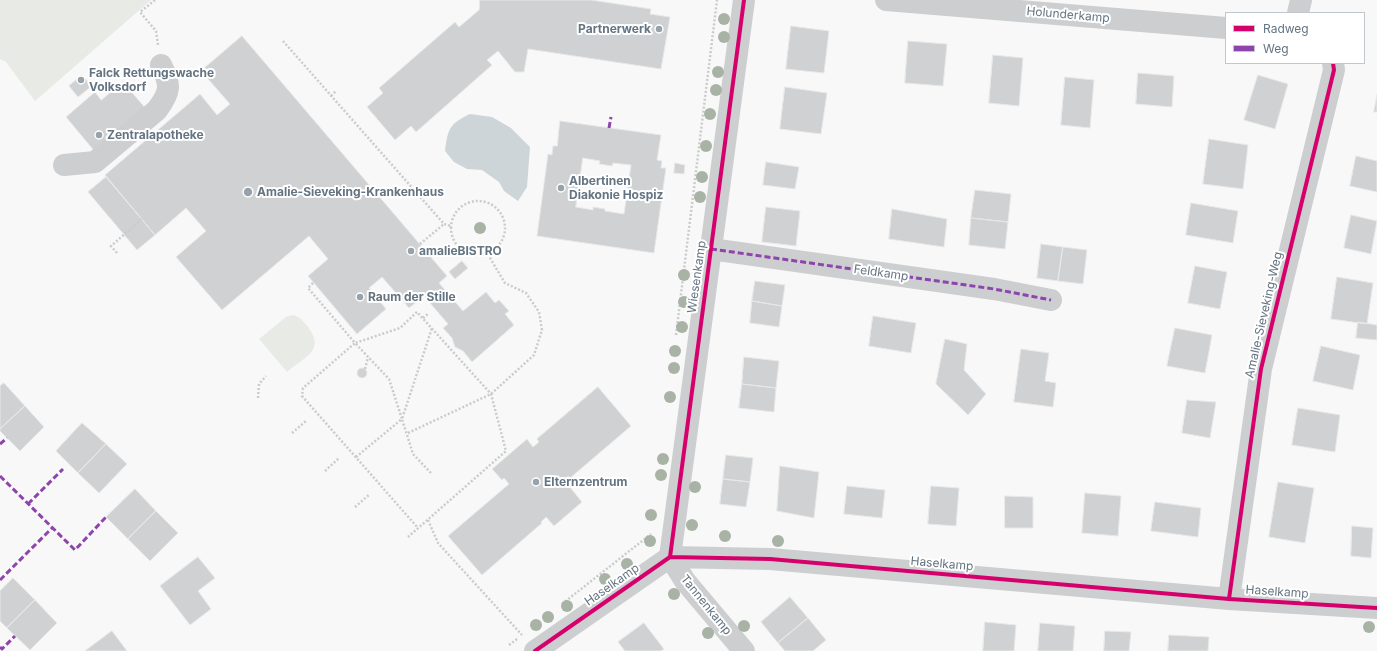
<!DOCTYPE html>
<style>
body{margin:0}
#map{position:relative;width:1377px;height:651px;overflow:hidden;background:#f8f8f8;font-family:Inter,sans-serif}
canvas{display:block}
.legend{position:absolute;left:1225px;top:12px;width:140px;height:52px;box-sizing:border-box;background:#fff;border:1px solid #c1c7cd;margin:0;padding:5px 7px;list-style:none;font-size:12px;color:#647482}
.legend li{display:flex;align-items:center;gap:8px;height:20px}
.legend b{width:20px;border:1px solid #c1c7cd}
</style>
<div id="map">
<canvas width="1377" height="651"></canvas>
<ul class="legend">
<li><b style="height:5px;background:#d6006c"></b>Radweg</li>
<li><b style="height:5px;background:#8e44ad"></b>Weg</li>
</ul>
</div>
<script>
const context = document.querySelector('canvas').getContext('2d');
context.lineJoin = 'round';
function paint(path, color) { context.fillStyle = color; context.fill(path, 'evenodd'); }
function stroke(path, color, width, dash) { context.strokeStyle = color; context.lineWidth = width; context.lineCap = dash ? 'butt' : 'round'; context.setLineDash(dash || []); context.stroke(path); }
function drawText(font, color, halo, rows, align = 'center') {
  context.font = font + ' Inter,sans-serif'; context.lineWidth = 4; context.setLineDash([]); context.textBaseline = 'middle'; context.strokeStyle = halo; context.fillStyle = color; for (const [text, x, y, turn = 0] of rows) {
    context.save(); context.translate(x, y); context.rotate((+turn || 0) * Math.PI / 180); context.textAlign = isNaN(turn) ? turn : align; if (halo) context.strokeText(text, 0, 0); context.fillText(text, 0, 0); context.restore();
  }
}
paint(new Path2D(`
 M0,0H151L35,101L6,62L0,59Z
 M293,315C300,317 303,321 308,327C326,351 304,357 287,372L259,339L286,317Z`), '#e7eae5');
paint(new Path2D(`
 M470,114L492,117L511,128L530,147L527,187L518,201L504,191L499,182L482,170L467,169L454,162L445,151C448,129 449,124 470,114Z`), '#cdd5d8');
const building = new Path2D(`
 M480,0H591L651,9L650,14L670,17L661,69L528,49L524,72H515L498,51L487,60L492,65L416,132L411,126L395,140L367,107L383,93L379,88L455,22L459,27L479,10Z
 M791,26L829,31L824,73L786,69Z
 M242,36L447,276L439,283L463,311L486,292L495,303L499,300L509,311L505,314L514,325L472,362L463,351L455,347L452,338L443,328L448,324L424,296L409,308L382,277L369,288L386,309L357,334L308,276L328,259L309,236L222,310L176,257L206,231L186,208L155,235L105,175L200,94L217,115L230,104L201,71Z
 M908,41L947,44L943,86L905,83Z
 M993,55L1023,58L1019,106L989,103Z
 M1138,73L1174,76L1172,107L1136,104Z
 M82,75L92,86L78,97L69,86Z
 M1258,75L1288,84L1275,129L1244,120Z
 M1065,77L1094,80L1090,128L1061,125Z
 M123,82L147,110L96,153L66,117L95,92L101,100Z
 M785,87L827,93L821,134L780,129Z
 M1377,95V112H1374Z
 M560,121L661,135L657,160L662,161L661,168H666L654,253L537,236L548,154L552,155L553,146H557ZM583,158L600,161L599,164L612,166L613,163L631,165L624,214L605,211V209L593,207V210L576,207Z
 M1209,139L1248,145L1243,189L1203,184Z
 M1356,156L1377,161V192L1350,186Z
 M766,162L799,167L795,189L763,185Z
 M675,163L685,165L684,174L674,173Z
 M106,177L155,235L137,250L88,192Z
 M975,190L1011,194L1008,222L971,218Z
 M1191,203L1238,211L1233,243L1186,235Z
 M766,207L800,211L796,246L762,242Z
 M892,209L947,219L944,247L889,239Z
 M1351,215L1377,221L1371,254L1344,248Z
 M971,218L1008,222L1005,249L969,245Z
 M1041,244L1063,247L1058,281L1037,278Z
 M1063,247L1087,250L1083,284L1058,281Z
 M462,261L468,268L455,279L449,272Z
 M1195,266L1227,272L1220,309L1188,303Z
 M1337,277L1373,283L1367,324L1331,319Z
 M755,281L785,285L782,306L752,301Z
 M752,301L782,306L779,327L750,323Z
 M873,316L916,323L911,353L869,346Z
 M1358,322L1377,325V340L1356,338Z
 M1175,328L1212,335L1205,373L1167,366Z
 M945,339L967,344L964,370L986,394L968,415L936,384Z
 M1321,346L1360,355L1353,390L1313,381Z
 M1021,349L1049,353L1045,381L1056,383L1053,407L1014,402Z
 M744,357L779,361L776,388L742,384Z
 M357 373a5 5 0 1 1 10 0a5 5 0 1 1-10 0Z
 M4,383L25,406L0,429V386Z
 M742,384L776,388L774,412L739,408Z
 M598,387L631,426L570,478L568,476L564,480L582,502L554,526L546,517L541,522L542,523L482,575L448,536L509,484L504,478L502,480L492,469L527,439L533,447L539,442L537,439Z
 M1187,400L1216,402L1210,438L1182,433Z
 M25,406L44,427L20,451L0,431V429Z
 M1298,408L1340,415L1335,452L1292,445Z
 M82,423L106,444L78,473L56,451Z
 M106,444L127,464L99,493L78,473Z
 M726,455L753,458L750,482L723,479Z
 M780,466L819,472L814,518L777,511Z
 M723,479L750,482L746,507L720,504Z
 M1278,482L1314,488L1305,543L1269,537Z
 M847,486L885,490L882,518L844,514Z
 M931,486L959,488L956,526L928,524Z
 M135,489L156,511L128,539L106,517Z
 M1085,493L1121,496L1118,536L1082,533Z
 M1005,496L1033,497V528H1005Z
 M1155,502L1201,508L1198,537L1151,531Z
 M156,511L178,533L150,561L128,539Z
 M1352,526L1373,528L1371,558L1351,556Z
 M198,557L215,578L198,591L211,609L190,625L160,586Z
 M13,578L35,600L7,628L0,621V591Z
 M790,597L808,618L778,643L761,622Z
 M35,600L57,623L30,650L7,628Z
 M808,618L826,640L813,651H785L778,643Z
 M985,622L1016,625L1014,651H983Z
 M644,623L664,649L661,651H625L618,642Z
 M1040,623L1075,626L1073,651H1038Z
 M112,631L127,651H85Z
 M1105,631L1131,632L1129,651H1104Z
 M1169,635L1209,637L1208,651H1168Z`);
paint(building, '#cfd1d2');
stroke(building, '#e8e8e8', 1);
stroke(new Path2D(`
 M155,0L140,12L156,31L158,45
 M283,41L444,224L451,226
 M331,96L336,91
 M451 228a27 27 0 1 1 54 0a27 27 0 1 1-54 0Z
 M420,244L444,224
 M117,253L111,246L142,219
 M313,283L308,288L355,343L303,388L302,396L418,528
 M423,318L429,313
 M676,335L717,0
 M365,369L368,357
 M258,398L259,384L266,376
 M292,433L306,421
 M408,433L491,394L534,355L542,330L539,312L526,293L505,283L487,253
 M356,457L402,419L389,379L355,343L400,328L417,312L491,394L506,451L408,537
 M325,471L339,458
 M431,473L413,454L402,419L432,328
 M355,507L370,494
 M428,520L438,543L522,635
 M562,604L651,534
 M509,645L517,639`), '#cacbcc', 2.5, [2, 2]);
stroke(new Path2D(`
 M886,0L1226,28
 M1298,13L1301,0
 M64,165L95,162L157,110C171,91 171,85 161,65
 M711,249L994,289L1051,300
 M670,557L744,0
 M670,557L685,581L744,651
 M1229,599L1261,369L1334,70L1333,63
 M535,651L670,557L770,559L1229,599L1377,608`), '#cdcecf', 22);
stroke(new Path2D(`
 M609,128L611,117
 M711,249L994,289L1051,300
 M0,444L7,438
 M0,476L75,550L106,517
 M28,504L63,469
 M0,580L52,528
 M0,647L2,649L15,636`), '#8e44ad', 3, [6, 3]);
stroke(new Path2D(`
 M670,557L744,0
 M1229,599L1261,369L1334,70L1333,63
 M535,651L670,557L770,559L1229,599L1377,608`), '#d6006c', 4);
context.fillStyle = '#a8b3a6';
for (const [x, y] of [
 [724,19],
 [724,37],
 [718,72],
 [716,90],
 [710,114],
 [706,146],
 [702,177],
 [700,197],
 [480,228],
 [684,275],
 [684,302],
 [682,327],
 [675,351],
 [674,368],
 [670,397],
 [663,459],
 [661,475],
 [695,487],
 [651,515],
 [692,525],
 [725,536],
 [650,541],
 [778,541],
 [627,564],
 [605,579],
 [674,594],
 [567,606],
 [548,617],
 [536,625],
 [744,626],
 [1369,627],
 [708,633]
]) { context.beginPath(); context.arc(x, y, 6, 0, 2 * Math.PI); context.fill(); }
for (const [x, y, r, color] of [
 [659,29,4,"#98a2ab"],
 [81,80,4,"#98a2ab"],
 [99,135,4,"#98a2ab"],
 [561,188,4,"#98a2ab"],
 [248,192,5,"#98a2ab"],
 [411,251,4,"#98a2ab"],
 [360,297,4,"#98a2ab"],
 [536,482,4,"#98a2ab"]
]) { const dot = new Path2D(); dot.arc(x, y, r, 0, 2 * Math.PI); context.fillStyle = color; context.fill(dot); stroke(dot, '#fff', 1.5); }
drawText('12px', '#647482', '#fff', [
 ["Holunderkamp",1068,15,5],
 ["Feldkamp",881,273,8],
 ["Wiesenkamp",697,277,-82],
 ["Amalie-Sieveking-Weg",1264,315,-77],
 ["Haselkamp",942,564,5],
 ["Haselkamp",612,585,-35],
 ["Haselkamp",1277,592,4],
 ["Tannenkamp",706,605,51]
]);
drawText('bold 12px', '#647482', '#fff', [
 ["Partnerwerk",651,29,"right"],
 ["Falck Rettungswache",89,73],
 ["Volksdorf",89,87],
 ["Zentralapotheke",107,135],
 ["Albertinen",569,181],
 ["Diakonie Hospiz",569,195],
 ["Amalie-Sieveking-Krankenhaus",257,192],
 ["amalieBISTRO",419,251],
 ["Raum der Stille",368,297],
 ["Elternzentrum",544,482]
], 'left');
</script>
